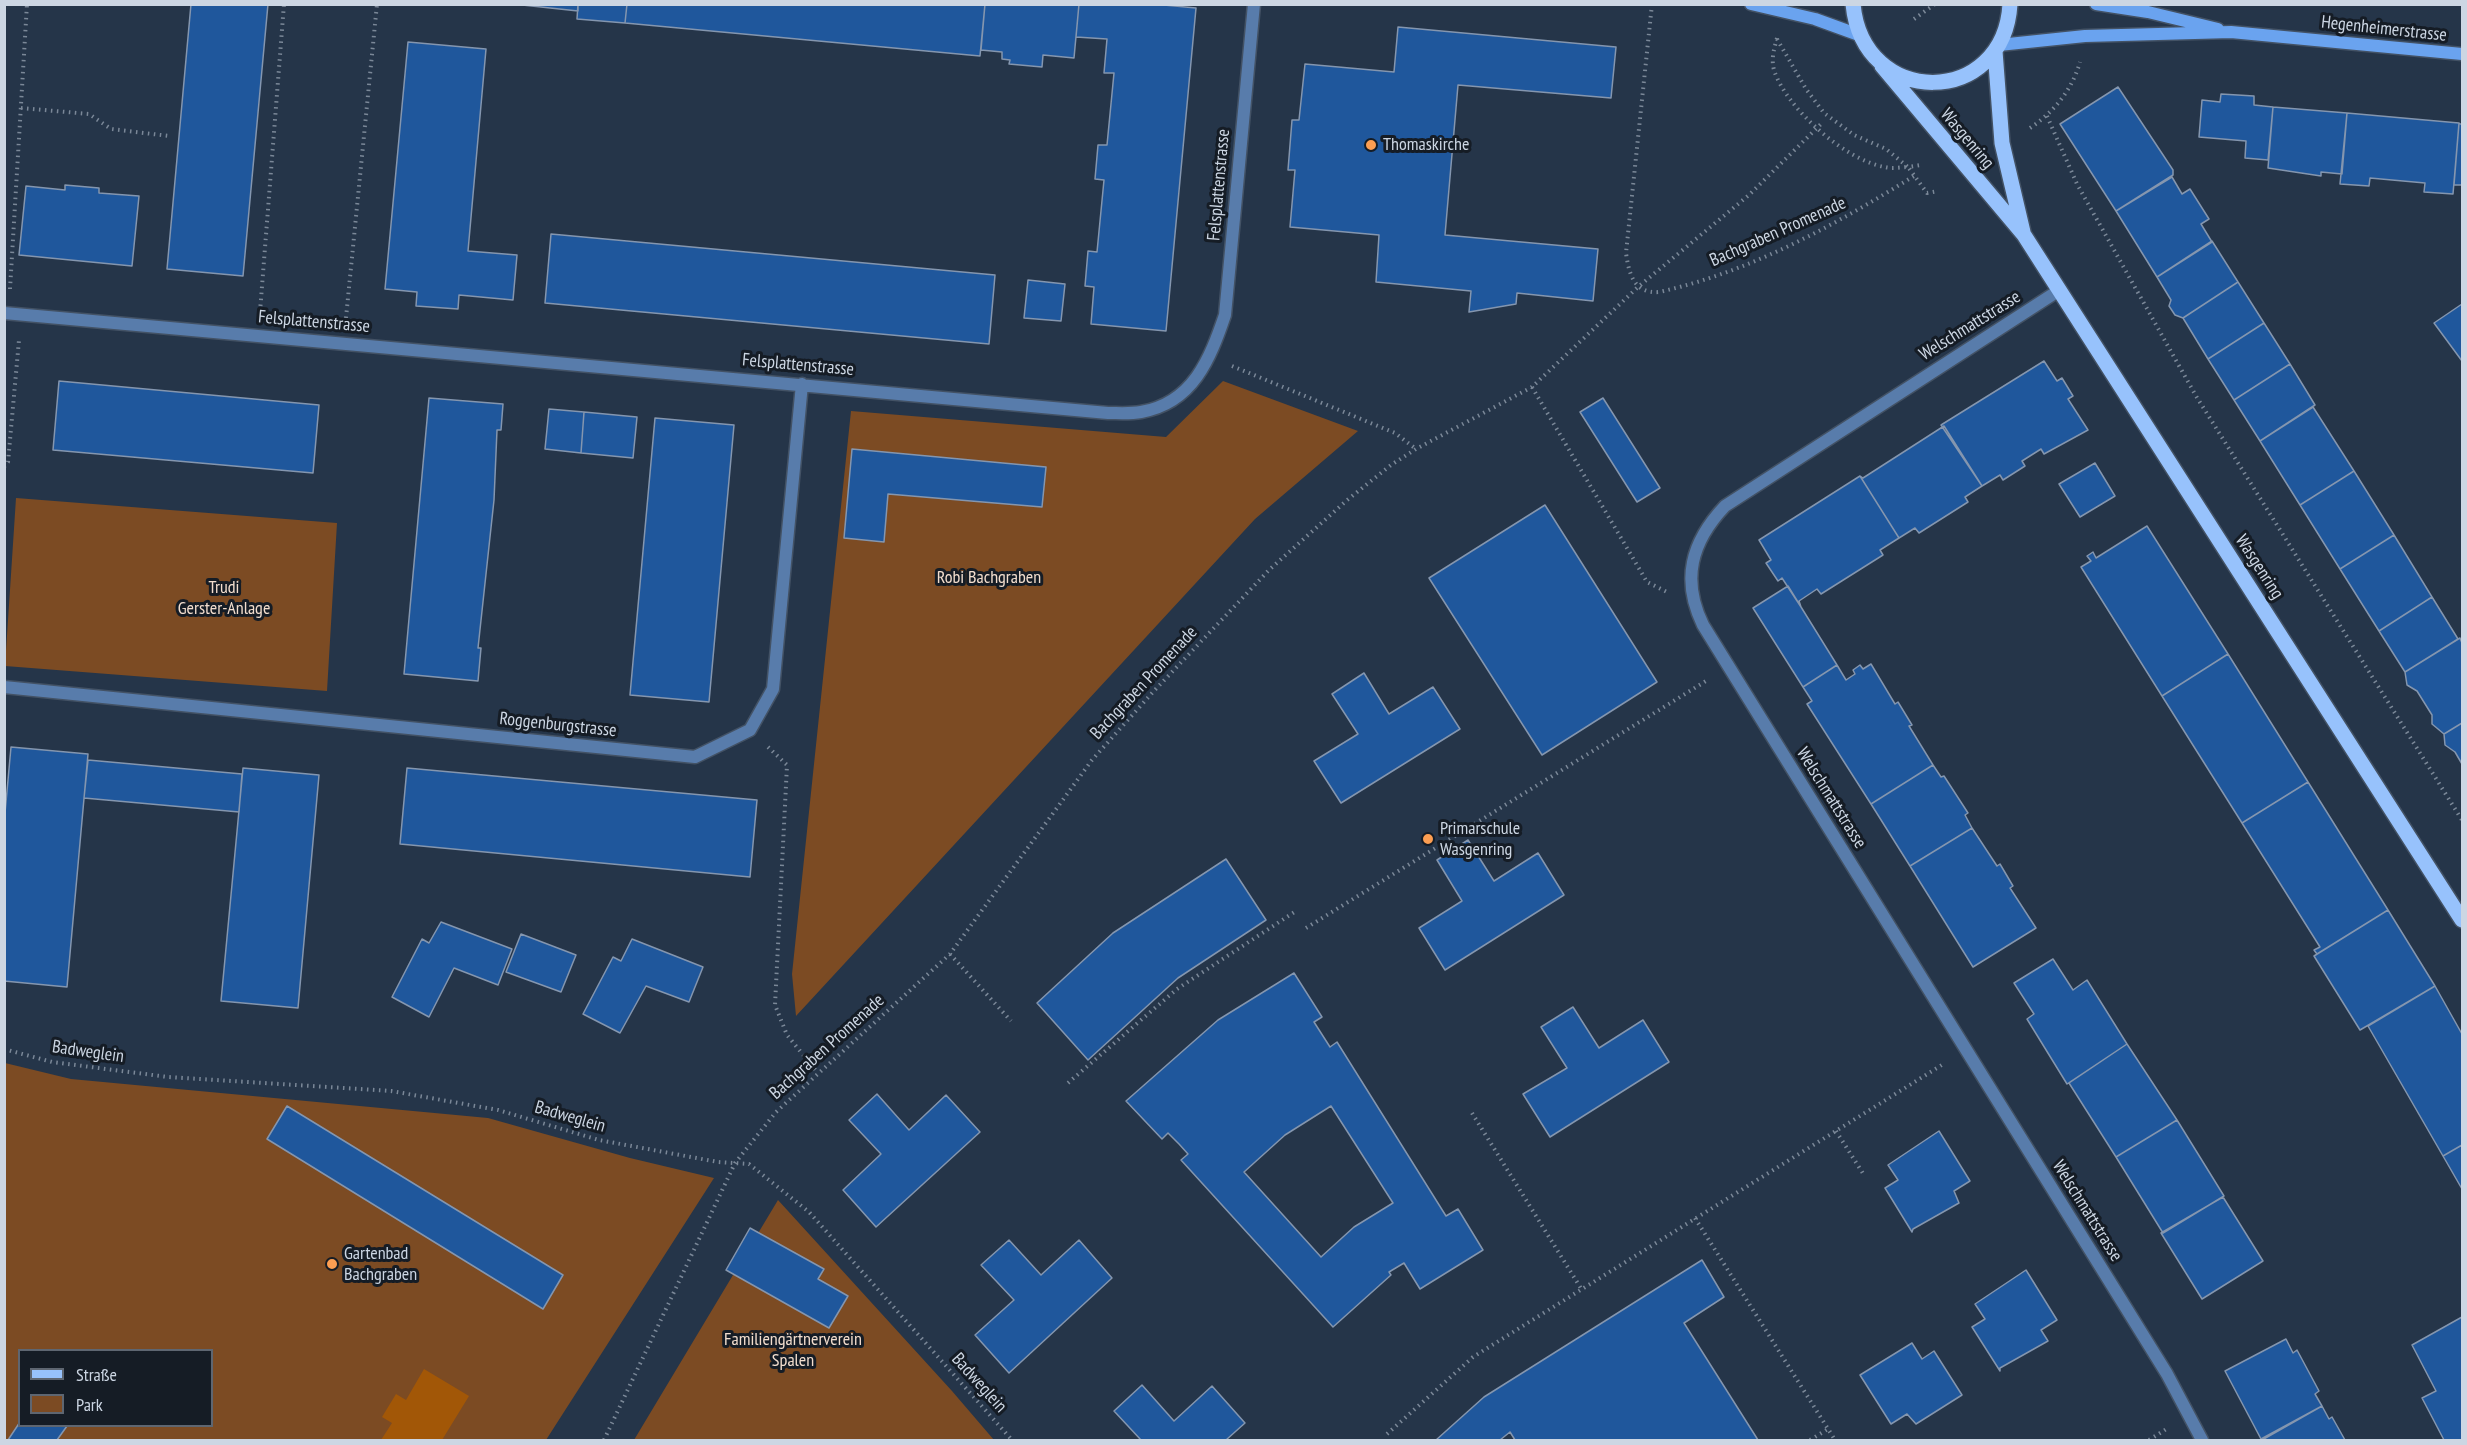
<!DOCTYPE html>
<meta charset="utf-8">
<style>
body{margin:0}
#map{position:relative;width:2467px;height:1445px;overflow:hidden;background:#253549;font-family:"PT Sans Narrow",sans-serif}
canvas{display:block}
.frame{position:absolute;inset:0;border:6px solid #ccd6e3;pointer-events:none}
.legend{position:absolute;left:18px;top:1349px;width:195px;height:78px;box-sizing:border-box;background:#151c25;border:2px solid #5e6671;margin:0;padding:8px 10px;list-style:none;font-size:18px;color:#ccd6e3}
.legend li{display:flex;align-items:center;gap:12px;height:30px}
.legend b{width:30px;border:2px solid #5e6671}
</style>
<div id="map">
<canvas width="2467" height="1445"></canvas>
<div class="frame"></div>
<ul class="legend">
<li><b style="height:8px;background:#97c2fc"></b>Straße</li>
<li><b style="height:16px;background:#7c4b23"></b>Park</li>
</ul>
</div>
<script>
const context = document.querySelector('canvas').getContext('2d');
context.lineJoin = 'round';
function paint(path, color) { context.fillStyle = color; context.fill(path, 'evenodd'); }
function stroke(path, color, width, dash) { context.strokeStyle = color; context.lineWidth = width; context.lineCap = dash ? 'butt' : 'round'; context.setLineDash(dash || []); context.stroke(path); }
function drawText(font, color, halo, rows, align = 'center') {
  context.font = font + ' "PT Sans Narrow",sans-serif'; context.lineWidth = 6; context.setLineDash([]); context.textBaseline = 'middle'; context.strokeStyle = halo; context.fillStyle = color; for (const [text, x, y, turn = 0] of rows) {
    context.save(); context.translate(x, y); context.rotate((+turn || 0) * Math.PI / 180); context.textAlign = isNaN(turn) ? turn : align; if (halo) context.strokeText(text, 0, 0); context.fillText(text, 0, 0); context.restore();
  }
}
paint(new Path2D(`
 M1223,381L1358,431L1255,519L796,1016L792,974L851,411L1166,437Z
 M16,498L337,523L327,691L5,666Z
 M5,1063L71,1079L488,1118L630,1158L714,1178L546,1440H5ZM20,1350H212V1426H20Z
 M778,1200L952,1391L994,1440H634Z`), '#7c4b23');
paint(new Path2D(`
 M424,1369L469,1396L442,1440H381L392,1423L382,1417L396,1394L406,1400Z`), '#a25707');
const building = new Path2D(`
 M191,4H268L243,276L167,269Z
 M513,4H578V11Z
 M578,4H627L625,23L577,19Z
 M627,4H985L980,56L625,23Z
 M985,4H1079L1074,58L1043,55L1042,67L1009,64L1010,60L1002,59V52L981,50Z
 M1079,4H1153L1196,8L1166,331L1091,324L1094,287L1085,286L1088,251L1097,252L1104,180L1095,179L1098,145H1107L1114,73H1104L1107,39L1076,37Z
 M1398,27L1616,47L1611,98L1458,85L1445,235L1598,249L1593,301L1517,293L1516,304L1469,312L1471,291L1376,282L1379,235L1290,227L1295,170H1288L1292,120H1299L1305,64L1394,72Z
 M408,42L486,49L468,251L517,255L513,300L459,295L458,309L416,306L417,292L385,289Z
 M2118,87L2173,170V175L2116,211L2060,124Z
 M2221,94L2254,96V105L2273,107L2268,160L2245,158L2246,141L2199,137L2202,100L2220,102Z
 M2273,107L2347,113L2342,174L2321,172V176L2268,168Z
 M2347,113L2459,123L2453,194L2424,192L2425,183L2370,178L2369,186L2340,184Z
 M2459,123L2462,125V185H2454Z
 M2172,177L2182,194L2190,189L2209,219L2201,224L2212,242L2157,277L2116,211Z
 M65,185L99,188V193L139,196L132,266L19,255L26,186L65,190Z
 M551,234L995,275L989,344L545,303Z
 M2212,241L2238,282L2183,318L2175,315L2169,306L2171,300L2157,277Z
 M1028,280L1065,284L1061,321L1024,318Z
 M2238,282L2264,323L2208,359L2183,318Z
 M2462,304V361L2434,323Z
 M2264,323L2290,364L2234,400L2208,359Z
 M2044,361L2057,381L2062,378L2073,396L2068,399L2088,430L2044,454L2041,449L2022,461L2025,466L2003,480L2000,475L1982,486L1941,425Z
 M2290,364L2315,405L2260,441L2234,400Z
 M59,381L319,405L313,473L53,450Z
 M429,398L503,404L501,430H497L494,500L478,648H481L478,681L404,674Z
 M1603,398L1660,488L1637,502L1580,412Z
 M2313,407L2354,471L2300,505L2260,441Z
 M549,409L584,412L581,453L545,449Z
 M584,412L637,417L633,458L581,453Z
 M655,418L734,425L709,702L630,695Z
 M1944,426L1982,486L1965,497L1968,502L1919,533L1915,528L1899,538L1860,476L1863,478Z
 M852,449L1046,467L1042,507L888,494L884,542L844,538Z
 M2095,463L2115,496L2080,517L2059,484Z
 M2354,471L2394,535L2340,569L2300,505Z
 M1860,476L1899,538L1880,550L1883,555L1821,594L1817,589L1799,601L1801,607L1782,578L1778,581L1766,563L1771,560L1759,540Z
 M1545,505L1657,682L1542,755L1429,578Z
 M2147,526L2228,654L2162,696L2081,567L2091,561L2087,556L2093,552L2096,558Z
 M2394,535L2432,597L2379,631L2340,569Z
 M1788,586L1837,665L1803,687L1753,608Z
 M2432,597L2458,639L2405,672L2379,631Z
 M2460,638L2462,643V723L2444,734L2432,724V715L2417,691L2407,685L2405,672Z
 M2228,654L2308,782L2242,823L2162,696Z
 M1871,664L1895,704L1898,702L1912,725L1909,726L1933,765L1871,804L1807,704L1812,701L1803,687L1837,665L1846,680L1855,674L1853,670L1860,665L1863,669Z
 M1364,673L1389,714L1433,687L1460,729L1341,803L1314,761L1358,734L1332,694Z
 M2462,723V764L2455,752L2445,745L2444,734Z
 M11,747L88,754L67,987L4,981V824Z
 M88,760L242,774L239,812L84,798Z
 M1933,765L1941,777L1944,776L1968,813L1965,815L1972,828L1910,866L1871,804Z
 M243,768L319,775L298,1008L221,1001Z
 M407,768L757,800L750,877L400,844Z
 M2308,782L2388,910L2317,954L2314,950L2320,947L2242,823Z
 M1972,828L1997,866L2000,864L2013,886L2010,888L2036,928L1973,967L1910,866Z
 M1468,840L1494,881L1538,853L1564,895L1445,970L1419,928L1462,901L1437,860Z
 M1226,859L1266,920L1178,978L1088,1060L1037,1003L1113,933Z
 M2388,910L2435,986L2360,1030L2314,956Z
 M441,922L512,949L498,985L454,968L429,1017L392,997L422,939L429,943Z
 M521,934L576,955L561,992L506,972Z
 M632,939L703,967L689,1002L646,986L620,1033L583,1014L613,957L621,961Z
 M2053,959L2073,990L2087,980L2127,1044L2067,1084L2027,1019L2034,1014L2014,983Z
 M1294,973L1322,1017L1314,1022L1330,1047L1337,1042L1446,1216L1458,1209L1483,1250L1420,1289L1404,1263L1389,1272L1391,1275L1333,1327L1181,1160L1188,1154L1179,1144L1168,1133L1162,1139L1126,1101L1218,1020ZM1331,1106L1393,1203L1354,1227L1321,1257L1244,1172L1285,1135Z
 M2435,986L2462,1034V1145L2443,1156L2368,1026Z
 M1573,1007L1599,1048L1643,1020L1669,1062L1550,1137L1523,1094L1567,1068L1541,1027Z
 M2127,1044L2177,1120L2116,1157L2069,1083Z
 M877,1094L909,1130L946,1095L980,1132L876,1227L843,1190L881,1154L849,1120Z
 M287,1106L563,1275L543,1309L267,1139Z
 M2177,1120L2224,1196L2163,1233L2116,1157Z
 M1939,1131L1970,1181L1954,1191L1959,1203L1913,1229L1912,1232L1885,1188L1898,1180L1888,1165Z
 M2462,1145V1189L2443,1156Z
 M2223,1197L2263,1261L2202,1299L2161,1233Z
 M750,1228L824,1269L818,1279L848,1296L829,1328L726,1270Z
 M1009,1240L1041,1275L1079,1240L1112,1278L1009,1373L975,1335L1014,1300L981,1265Z
 M1702,1260L1724,1297L1684,1323L1758,1440H1515L1510,1432L1500,1440H1436L1484,1397Z
 M2026,1270L2057,1320L2041,1330L2048,1341L2000,1368V1371L1972,1327L1985,1319L1975,1304Z
 M2462,1317V1440H2444L2422,1398L2436,1391L2412,1345Z
 M2286,1339L2293,1353L2297,1350L2319,1391L2315,1394L2322,1406L2261,1439L2225,1371Z
 M1912,1343L1922,1359L1934,1351L1962,1395L1916,1424L1907,1414L1891,1424L1860,1375Z
 M1142,1385L1174,1421L1212,1386L1245,1423L1226,1440H1141L1114,1411Z
 M2322,1406L2329,1419L2332,1417L2345,1440H2262Z
 M20,1422V1426H67L57,1440H8Z`);
paint(building, '#1f579c');
stroke(building, '#8496af', 1.5);
const street = new Path2D(`
 M2058,291L1725,506C1691,542 1681,580 1703,625L2167,1374L2202,1440
 M4,313L1108,413C1118,413 1130,414 1141,412C1193,403 1210,359 1225,315L1254,4
 M4,687L695,757L750,730L773,689L802,384`);
const secondary = new Path2D(`
 M1751,4L1815,19L1859,35
 M2096,4L2148,12L2218,29
 M1999,45L2085,36L2231,32L2462,54`);
const primary = new Path2D(`
 M1853,4C1863,109 2004,108 2010,4
 M1995,51L2002,143L2023,232
 M1882,66L2024,235L2462,920`);
stroke(street, '#435265', 15);
stroke(secondary, '#435265', 15);
stroke(primary, '#435265', 18);
stroke(new Path2D(`
 M1652,4L1626,253C1629,274 1634,294 1659,292C1750,272 1835,225 1914,176
 M1914,19L1935,4
 M1777,38C1774,49 1771,59 1774,70C1786,108 1846,161 1885,167C1892,169 1901,167 1908,167L1927,193L1938,191
 M1777,39L1806,89L1824,113L1854,135L1886,149L1908,167L1921,165
 M21,108L89,114L111,129L169,136
 M2047,116L2077,184L2196,396L2462,820
 M2030,128C2054,112 2072,90 2080,62
 M10,289L27,4
 M260,312L284,4
 M346,318L377,4
 M1232,366L1395,433L1416,449
 M1532,387L1647,582L1667,592
 M4,467L8,462L19,340
 M768,747L787,765L775,1005L787,1035L818,1073
 M1306,928L1706,681
 M950,954L1011,1021
 M4,1049L52,1062L168,1077L391,1091L498,1110L599,1140L718,1162L749,1164L809,1212L1012,1440
 M1068,1083L1177,989L1296,911
 M1472,1113L1582,1290
 M1836,1131L1864,1175
 M1695,1218L1835,1440
 M1387,1434L1473,1357L1945,1063
 M604,1440L735,1163L776,1112L950,954L1092,760L1153,692L1269,570L1346,501L1391,465L1416,449L1532,387L1638,287L1749,195L1823,122
 M1810,1440L1828,1429
 M2149,1440L2168,1428`), '#7b8898', 4, [1.5, 4.5]);
stroke(street, '#587cab', 12);
stroke(secondary, '#6aa3ef', 12);
stroke(primary, '#97c2fc', 15);
for (const [x, y, r, color] of [
 [1371,145,6,"#fc9e52"],
 [1428,839,6,"#fc9e52"],
 [332,1264,6,"#fc9e52"]
]) { const dot = new Path2D(); dot.arc(x, y, r, 0, 2 * Math.PI); context.fillStyle = color; context.fill(dot); stroke(dot, '#151c25', 2); }
drawText('18px', '#ccd6e3', '#151c25', [
 ["Hegenheimerstrasse",2384,29,6],
 ["Wasgenring",1967,139,50],
 ["Felsplattenstrasse",1219,185,-85],
 ["Bachgraben Promenade",1778,232,-24],
 ["Felsplattenstrasse",314,322,5],
 ["Welschmattstrasse",1970,326,-32],
 ["Felsplattenstrasse",798,365,5],
 ["Wasgenring",2259,567,57],
 ["Bachgraben Promenade",1144,683,-47],
 ["Roggenburgstrasse",558,725,6],
 ["Welschmattstrasse",1831,798,58],
 ["Bachgraben Promenade",827,1047,-42],
 ["Badweglein",88,1052,8],
 ["Badweglein",570,1117,16],
 ["Welschmattstrasse",2087,1211,58],
 ["Badweglein",979,1383,48]
]);
drawText('18px', '#ccd6e3', '#151c25', [
 ["Thomaskirche",1383,145],
 ["Primarschule",1440,829],
 ["Wasgenring",1440,850],
 ["Gartenbad",344,1254],
 ["Bachgraben",344,1275]
], 'left');
drawText('18px', '#f3dece', '#151c25', [
 ["Robi Bachgraben",989,578],
 ["Trudi",224,588],
 ["Gerster-Anlage",224,609],
 ["Familiengärtnerverein",793,1340],
 ["Spalen",793,1361]
]);
</script>
